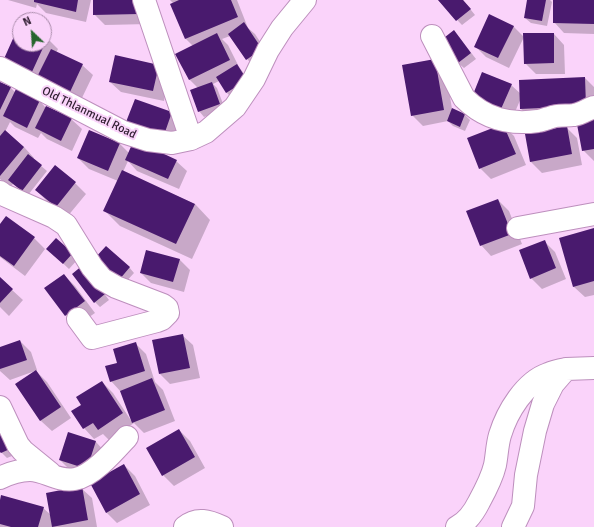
<!DOCTYPE html>
<style>
body{margin:0}
#map{position:relative;width:594px;height:527px;overflow:hidden;background:#fad3fa;font-family:Signika,sans-serif}
canvas{display:block}
.north{position:absolute;left:12px;top:12px;width:40px;height:40px;box-sizing:border-box;background:#fad3fa;border:1px solid #a98baa;border-radius:50%;rotate:335deg;font-size:11px;font-weight:700;line-height:16px;text-align:center;color:#301e31}
.north::after{content:'';display:block;margin:auto;width:14px;height:18px;background:#26652e;clip-path:polygon(50% 0,100% 100%,50% 72%,0 100%)}
</style>
<div id="map">
<canvas width="594" height="527"></canvas>
<div class="north">N</div>
</div>
<script>
const context = document.querySelector('canvas').getContext('2d');
context.lineJoin = 'round';
function paint(path, color) { context.fillStyle = color; context.fill(path, 'evenodd'); }
function stroke(path, color, width, dash) { context.strokeStyle = color; context.lineWidth = width; context.lineCap = dash ? 'butt' : 'round'; context.setLineDash(dash || []); context.stroke(path); }
function drawText(font, color, halo, rows, align = 'center') {
  context.font = font + ' Signika,sans-serif'; context.lineWidth = 4; context.setLineDash([]); context.textBaseline = 'middle'; context.strokeStyle = halo; context.fillStyle = color; for (const [text, x, y, turn = 0] of rows) {
    context.save(); context.translate(x, y); context.rotate((+turn || 0) * Math.PI / 180); context.textAlign = isNaN(turn) ? turn : align; if (halo) context.strokeText(text, 0, 0); context.fillText(text, 0, 0); context.restore();
  }
}
paint(new Path2D(`
 M8,0H91L86,22L46,13L37,4L36,8Z
 M94,0L149,3V24L105,25L94,14Z
 M170,0H237L248,28L255,34L272,60L258,70L247,59L230,36L222,39L228,45L239,67L242,71L252,86L232,98L227,93L219,81L213,84L217,88L225,109L204,117L199,111L198,88L189,79L193,46L186,39L173,3Z
 M438,0H463L475,15L462,25Z
 M528,0H550L552,2L547,26L531,23L525,18Z
 M554,0H594V34L564,33L554,22Z
 M20,26V44H44V36L47,38L58,49L56,53L82,65L93,75L80,102L15,71Z
 M513,26L524,37L509,68L486,57L475,46Z
 M554,34L564,45L565,74H536L525,63Z
 M459,37L476,59L464,68L458,63L442,41Z
 M116,56L169,76L164,101L121,92L110,82Z
 M435,60L446,71L452,109L465,115L470,120L465,131L453,126L448,121L423,126L412,115Z
 M585,78L594,87V161L583,150L578,120H532L521,109V98L512,119L484,107L511,85L521,94Z
 M0,83L11,88L16,93L40,101L45,107L71,119L82,129L72,151L47,139L41,133L38,138L15,127L10,122L5,132L24,147L34,158L33,159L47,171L28,195L13,184L10,187L0,179Z
 M171,112L182,123L174,145L138,133Z
 M503,125L514,136L526,165L491,179L480,168Z
 M566,127L577,138L582,165L542,173L531,162L526,135Z
 M90,131L120,144L129,153L176,161L187,171L179,189L137,171L128,161L123,172L195,204L210,220L192,259L120,226L105,211L118,181L89,169L78,158Z
 M55,167L75,183L86,194L67,217L47,201L36,190Z
 M498,200L509,211L522,244L491,256L481,245Z
 M6,217L34,238L45,249L25,276L0,257V225Z
 M594,229V295L585,297L574,287L561,238Z
 M56,239L78,259L69,269L53,254Z
 M544,241L555,252L566,279L542,289L531,278Z
 M179,259L190,270L184,292L151,283L141,273Z
 M101,264L129,267L134,273L124,284Z
 M88,272L109,300L100,307L95,302Z
 M64,275L75,286L95,313L76,326L66,315Z
 M0,279L23,300L9,316L0,307Z
 M182,335L193,345L200,378L170,384L160,374Z
 M20,341L31,352L37,370L36,371L47,382L71,418L52,431L41,421L17,385L35,371L10,380L0,371V348Z
 M135,343L146,354L155,382L163,390L175,421L144,433L134,423L109,440L103,434L94,439L84,428L83,405L102,382L113,393L132,422L121,392L111,381L118,364Z
 M0,425L17,454L7,458L2,453L0,449Z
 M179,430L190,441L205,468L174,486L163,475Z
 M69,433L96,442L106,453L70,470L60,460Z
 M124,465L135,476L150,505L117,523L106,512Z
 M81,488L92,498L97,527H53L52,526V527H0V504L43,508L51,515Z`), '#0003');
paint(new Path2D(`
 M34,0H78L76,12L34,2Z
 M93,0H138L139,14L93,15Z
 M179,0H231L238,17L185,39L170,4Z
 M438,0H463L471,9L456,21Z
 M527,0H546L542,21L524,18Z
 M553,0H594V24L553,23Z
 M489,14L514,26L498,58L474,47Z
 M244,22L262,49L246,60L228,34Z
 M20,23V44H44V35L48,37L31,74L3,61Z
 M454,30L471,53L458,63L440,41Z
 M217,33L230,60L189,80L175,54Z
 M523,33H554V63L524,64Z
 M51,49L83,64L70,92L37,77Z
 M115,55L159,65L153,91L109,82Z
 M435,59L444,110L411,116L402,65Z
 M237,64L247,80L226,93L216,77Z
 M482,72L512,84L501,109L472,97Z
 M585,77L586,106L520,109L519,80Z
 M0,82L11,87L0,110Z
 M212,82L220,104L198,112L190,90Z
 M16,89L40,100L27,128L3,116Z
 M135,99L172,112L164,135L126,122Z
 M46,106L72,118L61,141L35,128Z
 M452,108L465,114L460,127L447,121Z
 M594,116V149L582,151L576,119Z
 M503,124L516,154L479,169L467,138Z
 M567,126L572,154L530,162L525,134Z
 M5,130L24,147L0,176V136Z
 M89,130L120,143L108,171L77,158Z
 M134,140L177,160L168,179L125,160Z
 M28,154L42,165L22,191L8,180Z
 M55,165L76,182L56,207L35,190Z
 M122,170L195,204L176,244L103,211Z
 M498,199L512,234L480,246L466,211Z
 M6,216L35,237L14,266L0,256V224Z
 M594,228V281L573,287L559,238Z
 M56,238L73,253L63,264L46,249Z
 M545,240L556,268L530,279L519,250Z
 M106,246L130,267L119,280L94,259Z
 M146,250L180,259L173,282L140,273Z
 M83,265L105,294L94,303L72,274Z
 M64,274L85,301L65,316L44,288Z
 M0,277L13,289L0,303Z
 M183,334L190,368L159,374L152,340Z
 M20,340L27,360L0,369V347Z
 M136,342L145,371L110,382L105,366L117,363L113,349Z
 M36,370L61,407L40,421L15,384Z
 M152,378L165,410L132,423L120,391Z
 M102,381L123,413L98,430L93,423L83,429L71,411L81,405L76,397Z
 M0,423L12,448L1,453L0,452Z
 M179,429L195,457L162,476L146,448Z
 M68,432L96,441L87,469L59,460Z
 M124,464L140,494L106,513L90,483Z
 M82,486L88,520L52,527L46,493Z
 M1,495L44,507L38,527H11L0,524V500Z`), '#491a6e');
const minor = new Path2D(`
 M144,0L191,139
 M432,36L464,98C485,119 509,125 538,121C544,120 550,117 556,116C562,115 568,116 574,115C581,114 588,109 594,107
 M0,68L123,132L148,140L172,143L191,139L206,132L235,107L254,79L268,50L282,28L305,0
 M0,192L4,195L54,217L66,225L92,267L102,279L116,287L163,305L167,308L168,313L162,319L157,321L92,338L78,319
 M518,228L594,214
 M0,407L18,445L23,451L50,473
 M0,478C10,473 19,470 30,470C45,470 57,482 75,479C93,476 115,450 127,437
 M185,527C197,517 209,521 222,527
 M457,527C467,522 474,512 479,502C485,491 492,478 495,465C497,455 497,445 500,435C507,412 525,382 548,374C554,371 560,370 566,369
 M513,527L523,506L526,475L535,431L543,404L553,384L566,369L594,368`);
stroke(minor, '#bd8fbd', 24);
stroke(minor, '#fff', 22);
drawText('12px', '#301e31', '#fad3fa', [
 ["Old Thlanmual Road",89,113,26]
]);
</script>
